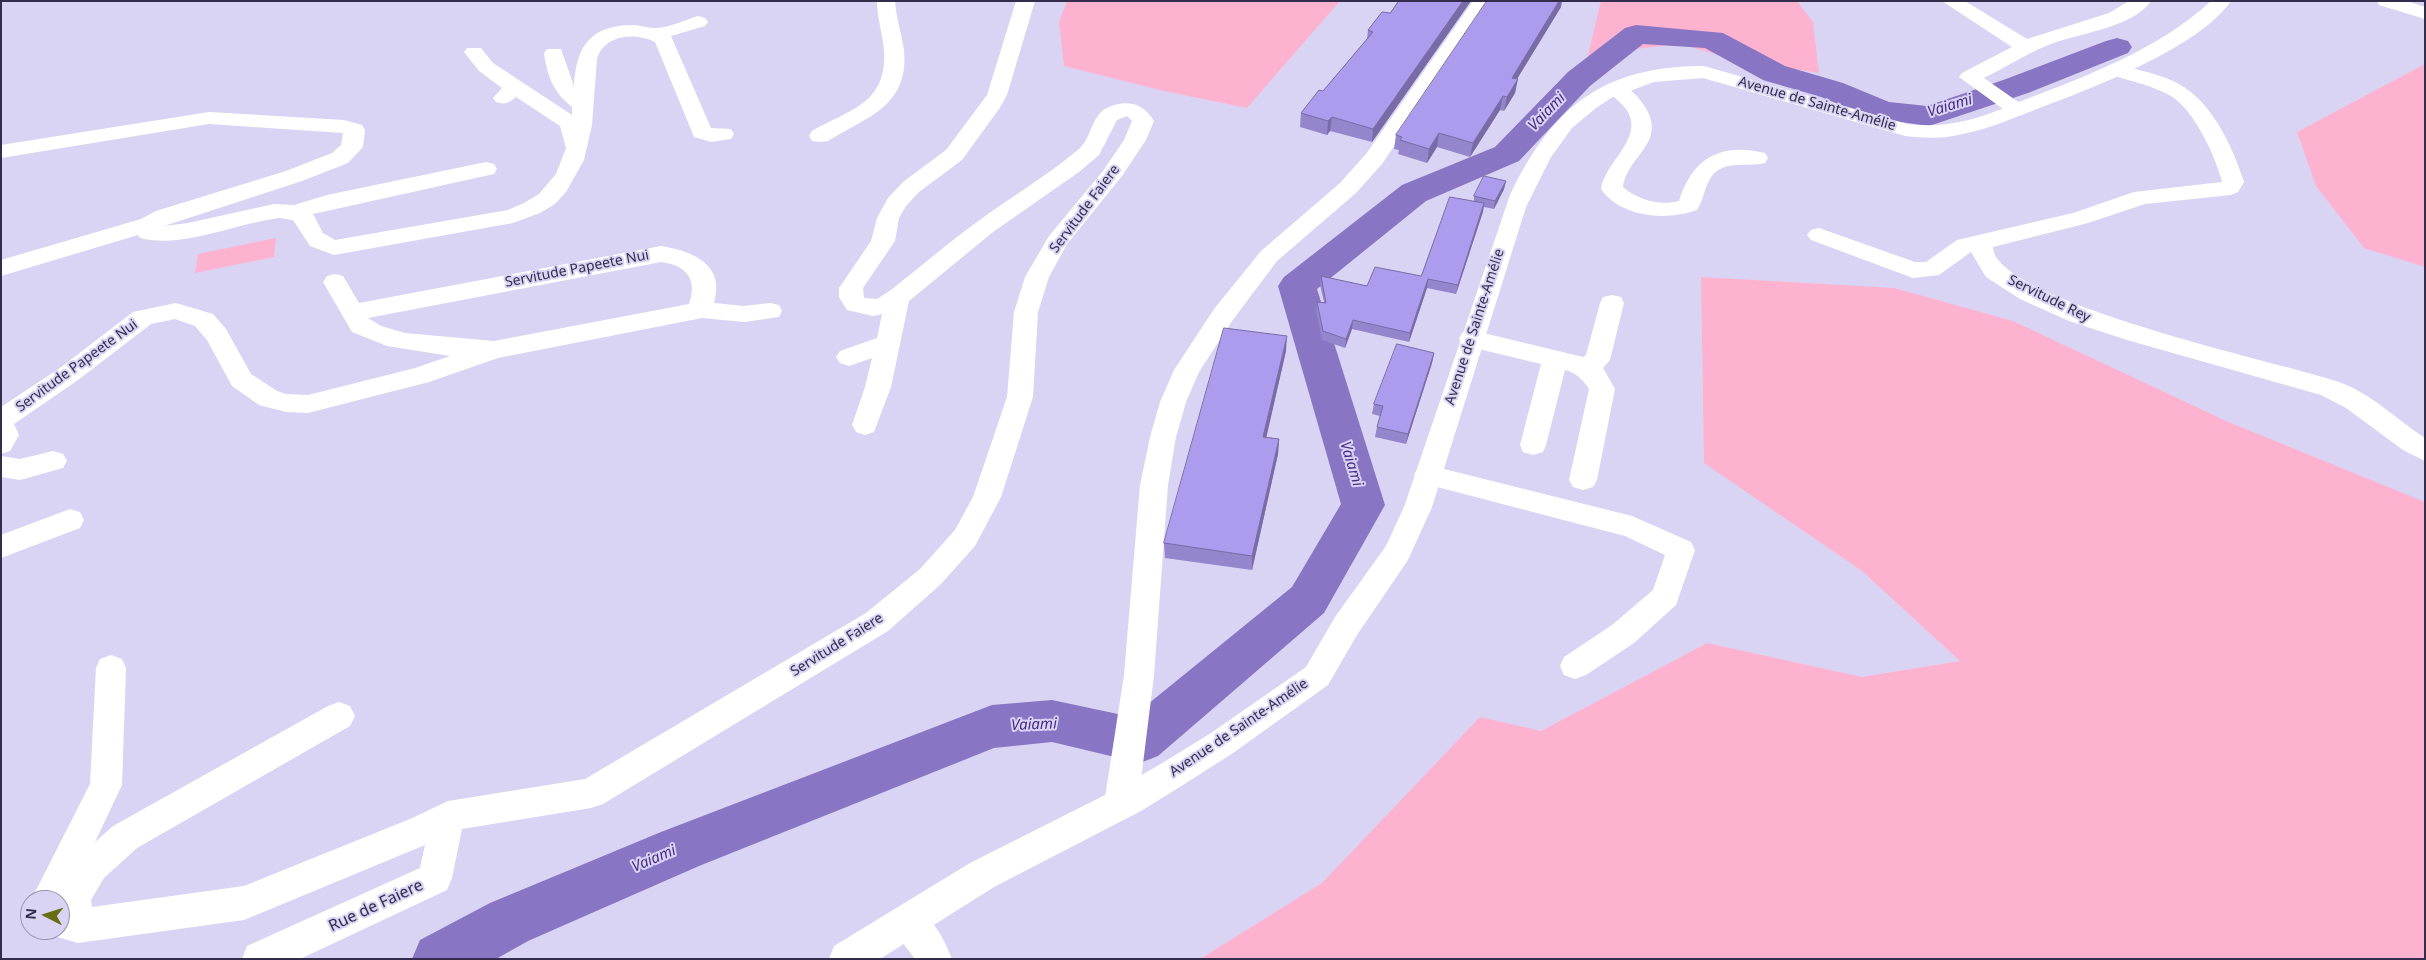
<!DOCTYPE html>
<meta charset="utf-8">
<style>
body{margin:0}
#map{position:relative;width:2426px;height:960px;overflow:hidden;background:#dad4f4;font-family:"Noto Sans",sans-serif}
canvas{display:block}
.frame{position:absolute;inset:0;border:2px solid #332c4b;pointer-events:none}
.north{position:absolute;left:20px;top:890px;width:50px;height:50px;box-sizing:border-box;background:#dad4f4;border:1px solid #9791b0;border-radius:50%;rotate:275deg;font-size:14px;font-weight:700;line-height:20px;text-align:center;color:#332c4b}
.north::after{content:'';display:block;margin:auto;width:18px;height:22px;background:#666d12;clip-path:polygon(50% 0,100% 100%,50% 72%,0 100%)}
</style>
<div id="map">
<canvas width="2426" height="960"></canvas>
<div class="frame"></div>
<div class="north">N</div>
</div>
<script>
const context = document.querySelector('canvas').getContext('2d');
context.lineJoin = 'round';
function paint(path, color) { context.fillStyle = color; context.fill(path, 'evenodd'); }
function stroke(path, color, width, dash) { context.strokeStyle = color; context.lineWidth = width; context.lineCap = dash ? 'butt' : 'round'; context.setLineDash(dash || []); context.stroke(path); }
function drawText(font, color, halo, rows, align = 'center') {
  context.font = font + ' "Noto Sans",sans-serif'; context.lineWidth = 4; context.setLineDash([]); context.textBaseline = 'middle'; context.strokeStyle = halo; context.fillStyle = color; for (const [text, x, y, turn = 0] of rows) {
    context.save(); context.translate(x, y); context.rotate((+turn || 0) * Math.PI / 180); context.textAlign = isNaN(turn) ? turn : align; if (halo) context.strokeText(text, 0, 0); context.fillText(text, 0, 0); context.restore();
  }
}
paint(new Path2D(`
 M1067,1H1340L1247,108L1164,91L1064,66L1059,22Z
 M1601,1H1797L1813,22L1819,73L1733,59L1680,44L1626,50L1585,67Z
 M2425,64V267L2364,248L2316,186L2297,132Z
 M276,238L274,257L195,273L198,254Z
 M1701,277L1894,288L2013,321L2226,421L2425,502V959H1200L1322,883L1480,717L1541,731L1707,643L1862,677L1960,661L1862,571L1704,463Z`), '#fdb3d0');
paint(new Path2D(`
 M1636,25L1723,33L1785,66L1843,83L1889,102L1927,106L2006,79L2106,41L2117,38L2128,41L2132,47L2128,53L2028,93L1929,126L1872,118L1821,97L1763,80L1705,48L1643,44L1590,86L1519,161L1426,201L1317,289L1385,505L1324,613L1158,756L1140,763L1052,742L994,748L699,866L528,941L496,959H412L420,940L490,903L661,832L992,705L1052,700L1132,717L1292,587L1341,504L1278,286L1284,277L1402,185L1495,147L1568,72L1625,28Z`), '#8875c4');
paint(new Path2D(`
 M877,1H895C896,18 902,34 904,51C909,106 867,117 828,141L820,142L812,141L809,136L812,131C850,109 887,104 884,51C883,35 877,18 877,1Z
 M1016,1H1035L1007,95L999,109L962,160L919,192L906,206L899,218L895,241L863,288L864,298L877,299L891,290C920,267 948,243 977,222C1011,197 1047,176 1079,149C1092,138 1091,114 1109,107C1128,99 1144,104 1154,121L1146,140L1122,176L1067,244L1049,277L1038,312L1033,397L1001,497L975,546L940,585L888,631L603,804L591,808L462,829L452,878L447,890L300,959H242L247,946L420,868L425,845L244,920L78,943L47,934L46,930H60V900H31L90,784L96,668L100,659L111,655L122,659L126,668L122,785L95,842L113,826L328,706L339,702L350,706L355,716L350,726L137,848L104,878L91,900L92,907L244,886L410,819L448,801L585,779L866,613L920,569L955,530L973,497L1007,397L1014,312L1025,277L1049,236L1103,171L1124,140L1132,121L1127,116L1117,120L1099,155L1079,172L993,232L909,301L891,387L874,432L865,435L856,432L852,425L865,387L872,358L849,366L840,363L836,357L840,351L877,338L882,314L873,316L847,310L839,297V288L871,241L877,218L888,198L903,182L946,150L987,95Z
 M1473,1H1492L1382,164L1356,193L1277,261L1232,321L1199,372L1186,402L1176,437L1168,485L1154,675L1138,804L1133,815L1121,819L1109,815L1104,804L1124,675L1140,485L1150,437L1160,402L1174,370L1214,309L1261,251L1340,183L1366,154Z
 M1942,1H1965L2027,39L2109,13L2129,1H2151C2132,29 2075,33 2046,46C2024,55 2005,68 1984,78L2024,106L2027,110L2024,114L2017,116L2010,114L1959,77L1962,73L2012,47Z
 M2377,1H2407L2425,7V19L2379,5Z
 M698,16L705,18L708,22L705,26L671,36L711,128L731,129L734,134L731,139L711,142L694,137L655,42C635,32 604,35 597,59L592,125L584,160L566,192L555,204L540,213L513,223L334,255L310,246L293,220L279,218C237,223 182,249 140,238L138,235L1,276V260L141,219L156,211L286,171L332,153L341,145L343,133L209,124L1,158V145L209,112L344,120L362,125L365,130L363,147L348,163L302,181L164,226L188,223L274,204L294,205L327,195L486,162L494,164L497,169L494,174L313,214L323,233L335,240L508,210L524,203L539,194L556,174L566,148L560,126L516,97C509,103 505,105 496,102L493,98L502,88L479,71L464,52L467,48H481L493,63L572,115V107C554,93 547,76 544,53L547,49H561L574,86C576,46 591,25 633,25C640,25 646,28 653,28C666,29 685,20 698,16Z
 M2115,64C2138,70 2169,75 2188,90C2216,110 2234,151 2244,182L2238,192L2231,195L2145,204L2088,223L1993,247C1994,302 2288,364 2339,382C2372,394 2396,419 2425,438V461L2403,450L2346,408L2321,395L2127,340L2069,321L2020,299L1986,277L1971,252L1939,275L1913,278L1811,240L1807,235L1811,230L1819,228L1915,262H1926L1957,240L2073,213L2134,192L2222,182C2216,157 2194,110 2171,96C2152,85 2129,81 2108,74L2105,70L2108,66Z
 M1617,83C1628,86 1637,95 1643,104C1670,142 1627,155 1623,187C1638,200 1660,206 1679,201C1692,158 1721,142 1765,153L1768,158L1765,163C1745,168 1720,158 1709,181C1704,190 1703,201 1697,210C1667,221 1621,218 1601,189C1604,163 1643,140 1628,112C1623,103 1613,98 1607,89L1610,85Z
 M661,246C692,251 726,264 714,303L744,306L770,303L779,305L782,311L779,317L744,322L702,318L498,358L429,382L308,413L286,412L259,405L232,386L207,340L195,326L175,319L151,324L78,380L14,424L19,435L10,451L1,454V407L60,368L133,312L176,303L213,314L226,329L251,374L277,391L286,394L308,395L415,368L450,356L387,346L352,332L323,282L327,276L335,274L343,276L359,303ZM661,262C686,265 698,279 689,304L494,341L405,333L381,326L368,318Z
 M1612,295L1621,297L1624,303L1610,360L1603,368L1615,389L1597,480L1593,487L1583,490L1573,487L1569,480L1589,389C1583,379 1576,373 1565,370L1546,445L1543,452L1533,455L1523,452L1520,445L1541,364L1462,345L1459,339L1462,333L1471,330L1583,357L1586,355L1600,303L1603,297Z
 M53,451L63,454L67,461L63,468L20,480L1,477V456L20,459Z
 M1428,465L1632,516L1691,542L1695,550L1676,605L1634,643L1586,675L1575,679L1564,675L1560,666L1564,657L1612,625L1653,590L1665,555L1625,536L1418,482L1414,475L1418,468Z
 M70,509L80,512L84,520L80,528L1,558V535Z
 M909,905C932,914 943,937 952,959H915L896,934L891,922L896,910Z`), '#fff');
paint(new Path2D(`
 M2211,1H2231C2199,48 2090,89 2037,109C2011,119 1986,130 1958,135C1941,139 1923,138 1905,136L1703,78L1654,82L1611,98L1596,108L1572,128L1551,157L1526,207L1432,507L1408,560L1357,635L1328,685L1233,753L1183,785L1141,811L994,887L880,959H829L834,946L970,863L1117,789L1159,765L1211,733L1306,667L1335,617L1386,546L1404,507L1510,195C1552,107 1603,66 1704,66L1907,124C1924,126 1942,126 1959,122C1982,118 2003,108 2024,100C2089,75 2159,49 2211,1Z`), '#fff');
paint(new Path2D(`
 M1399,1H1471L1372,142L1330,131L1327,135L1300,127L1301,113L1323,91L1367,39L1368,30L1390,13Z
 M1561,7L1517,79L1515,93L1504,111L1500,110L1470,157L1437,147L1427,163L1398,154L1399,150L1394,149L1396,135Z
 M1506,181L1504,189L1494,209L1484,207L1456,294L1427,288L1409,342L1352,329L1345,348L1322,340L1316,311L1317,302H1324L1320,285L1321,276L1367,286L1421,276L1474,201V196Z
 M1286,351L1266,437L1279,439L1278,454L1252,570L1165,558L1164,543Z
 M1434,353L1432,363L1406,444L1375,437L1377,427L1380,416L1372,414L1374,404Z`), '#9585cc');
paint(new Path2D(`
 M1463,1H1471L1372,142L1373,129Z
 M1559,1H1562L1561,7L1509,92L1512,78Z
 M1518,79L1515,93L1504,111L1507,97Z
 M1503,96L1500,110L1470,157L1473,143Z
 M1332,117L1330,131L1327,135L1328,121Z
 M1439,133L1437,147L1427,163L1429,149Z
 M1506,181L1504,189L1494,209L1495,201Z
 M1484,203L1483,212L1456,294L1458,285Z
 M1428,279L1427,288L1409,342L1410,333Z
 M1353,320L1352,329L1345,348L1346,339Z
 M1287,336L1286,351L1263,452V437Z
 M1434,353L1432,363L1406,444L1408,434Z
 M1279,439L1278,454L1252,570V556Z`), '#796ca6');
const building = new Path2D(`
 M1399,1H1463L1373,129L1332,117L1328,121L1301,113L1319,90L1323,91L1373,32L1368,30L1382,12L1390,13Z
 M1487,1H1559L1512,78L1518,79L1507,97L1503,96L1473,143L1439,133L1429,149L1400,140L1402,137L1396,135Z
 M1484,176L1506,181L1495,201L1474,196Z
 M1450,197L1484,203L1458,285L1428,279L1410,333L1353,320L1346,339L1323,331L1317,302L1326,303L1321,276L1367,286L1375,267L1421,276Z
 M1224,328L1287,336L1263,437L1279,439L1252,556L1164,543Z
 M1397,344L1434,353L1408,434L1377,427L1383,406L1374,404Z`);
paint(building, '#ad9bed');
stroke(building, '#796ca6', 1);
drawText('14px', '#332c4b', '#dad4f4', [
 ["Avenue de Sainte-Amélie",1817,104,16],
 ["Servitude Faiere",1085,209,-53],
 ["Servitude Papeete Nui",577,269,-11],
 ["Servitude Rey",2049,299,26],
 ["Avenue de Sainte-Amélie",1475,327,-72],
 ["Servitude Papeete Nui",77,366,-36],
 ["Servitude Faiere",837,645,-32],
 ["Avenue de Sainte-Amélie",1239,728,-34]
]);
drawText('italic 15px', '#492987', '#dad4f4', [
 ["Vaiami",1950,106,-17],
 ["Vaiami",1547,112,-46],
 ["Vaiami",1351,464,73],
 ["Vaiami",1034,725,-2],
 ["Vaiami",654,859,-23]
]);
drawText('16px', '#332c4b', '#dad4f4', [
 ["Rue de Faiere",376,906,-25]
]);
</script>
